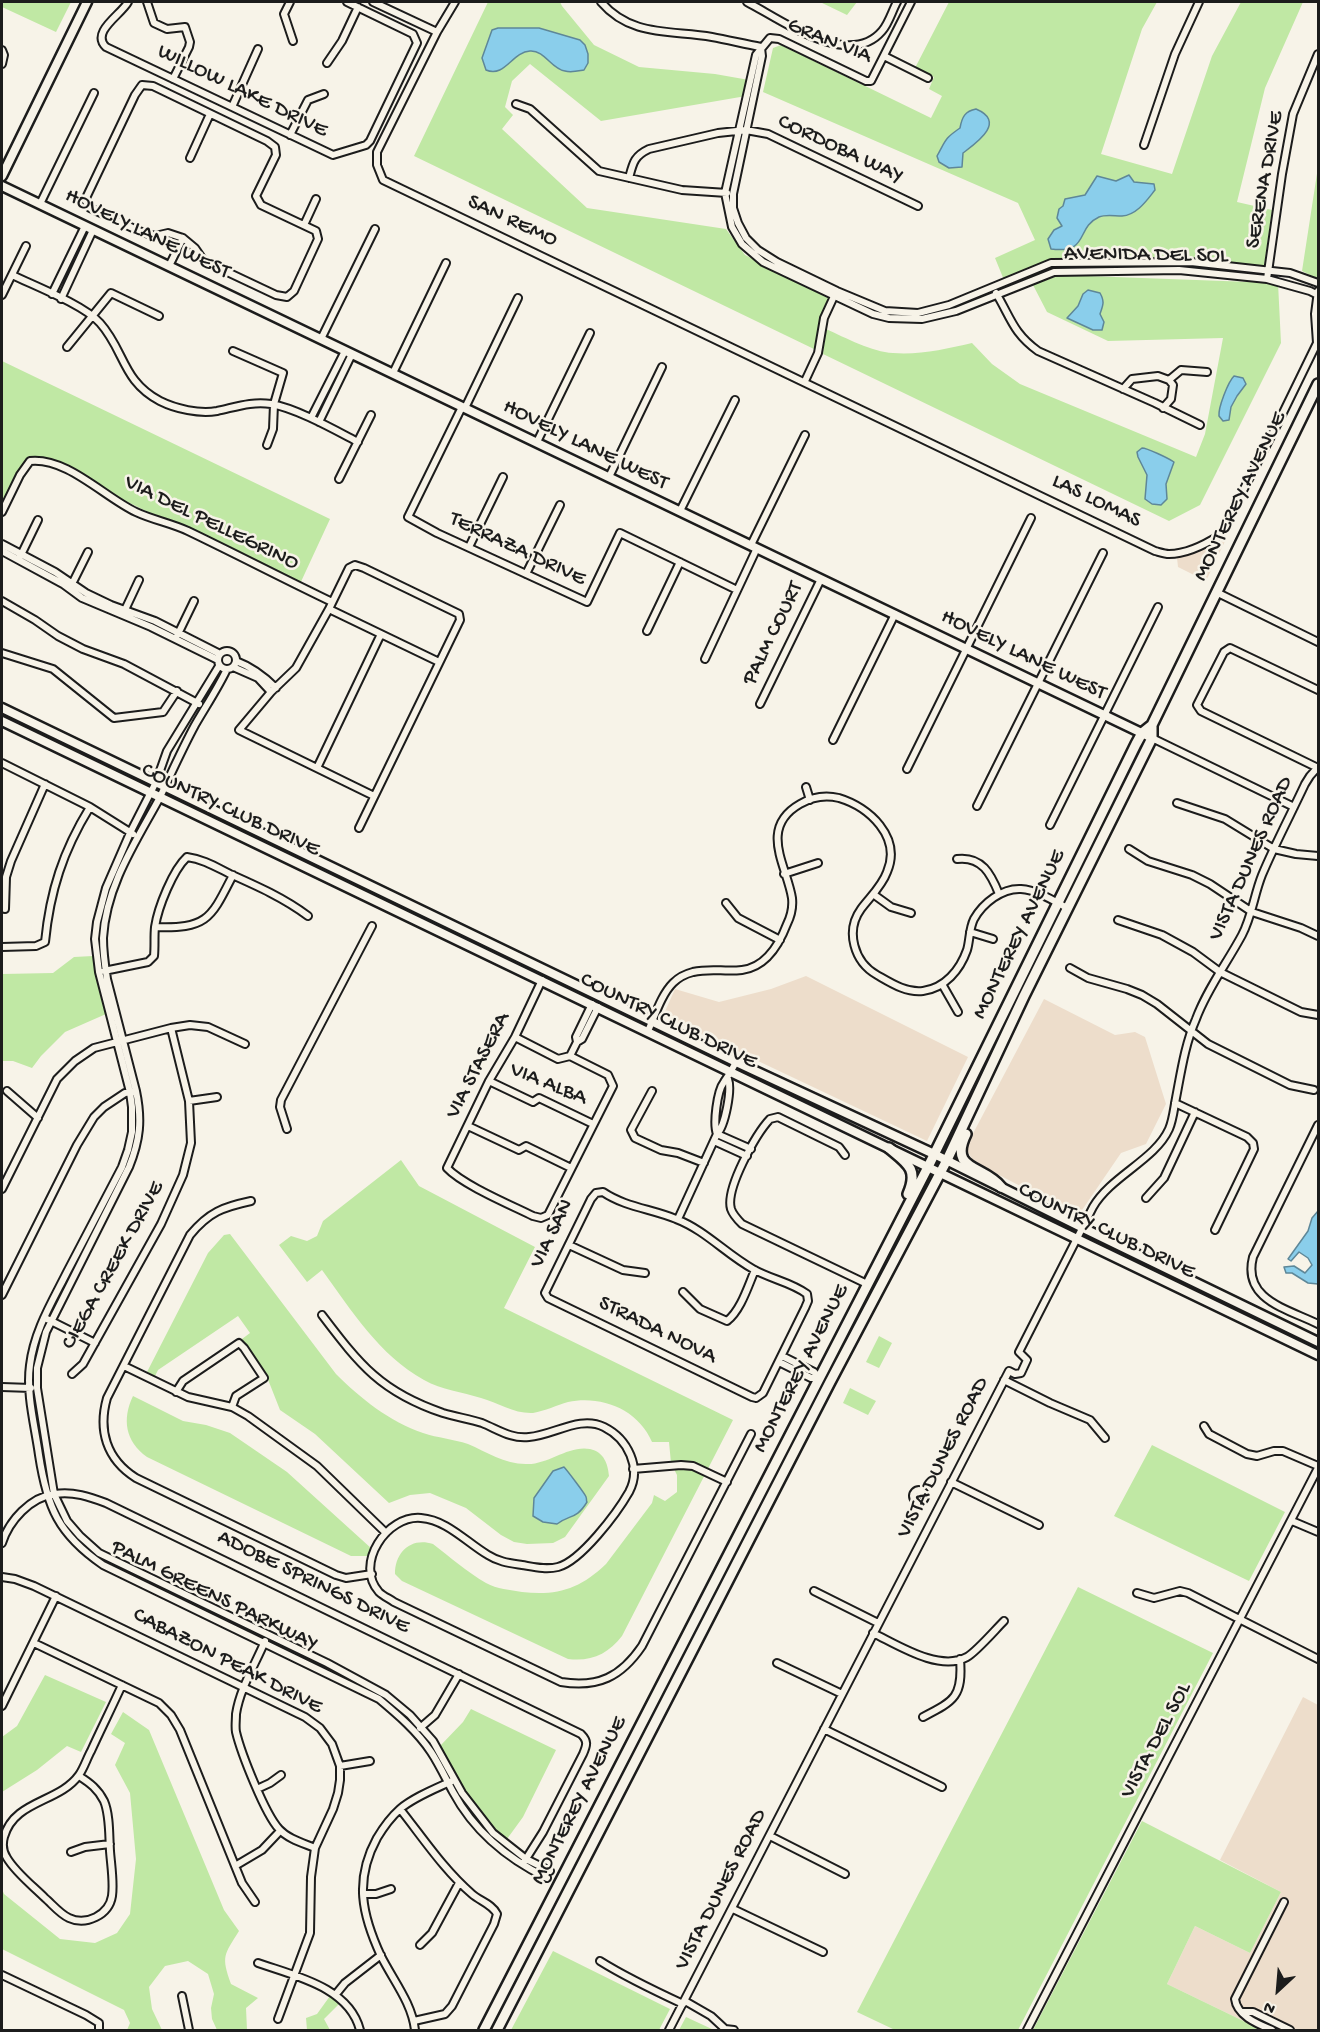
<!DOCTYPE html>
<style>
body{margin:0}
#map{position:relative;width:1320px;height:2032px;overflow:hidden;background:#f7f3e8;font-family:"Gochi Hand",sans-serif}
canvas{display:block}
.frame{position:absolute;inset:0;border:3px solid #1c1c1c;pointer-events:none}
.north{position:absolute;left:1248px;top:1960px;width:60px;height:60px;-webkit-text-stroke:4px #f7f3e8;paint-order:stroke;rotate:206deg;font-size:16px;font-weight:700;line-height:24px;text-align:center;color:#1c1c1c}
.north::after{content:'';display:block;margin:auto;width:21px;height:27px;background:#1c1c1c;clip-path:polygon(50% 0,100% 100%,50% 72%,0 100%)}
</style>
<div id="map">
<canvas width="1320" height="2032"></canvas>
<div class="frame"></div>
<div class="north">N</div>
</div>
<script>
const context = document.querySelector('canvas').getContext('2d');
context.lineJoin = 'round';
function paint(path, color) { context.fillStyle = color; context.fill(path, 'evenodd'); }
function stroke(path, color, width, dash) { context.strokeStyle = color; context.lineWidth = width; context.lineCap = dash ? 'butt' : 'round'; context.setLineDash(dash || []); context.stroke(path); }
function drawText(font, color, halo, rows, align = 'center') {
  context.font = font + ' "Gochi Hand",sans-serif'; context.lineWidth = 5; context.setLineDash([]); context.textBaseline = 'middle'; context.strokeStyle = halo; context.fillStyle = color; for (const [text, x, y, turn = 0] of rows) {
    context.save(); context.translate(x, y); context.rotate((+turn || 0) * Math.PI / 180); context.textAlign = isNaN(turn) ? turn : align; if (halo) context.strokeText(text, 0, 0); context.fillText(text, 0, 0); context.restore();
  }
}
paint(new Path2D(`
 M1227,537L1206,581L1178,567L1177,558L1206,549Z
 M806,976L968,1057L927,1141L663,1016L675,989L719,1002L771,989Z
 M1044,999L1115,1035L1135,1032L1145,1037L1166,1104L1146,1144L1121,1153L1078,1216L974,1162L968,1152V1143Z
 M1303,1697L1318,1705V2030H1262L1167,1984L1195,1926L1250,1953L1281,1892L1220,1860Z`), '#edddcb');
paint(new Path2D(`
 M2,2H71L56,32L2,7Z
 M488,2H560L562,6L594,45L639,67L715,74L749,80L746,96L601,121L530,64L512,81L505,107L513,115L502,129L587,208L726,229L745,255L830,297L820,318L814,349L414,156Z
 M820,2H857L847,15Z
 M949,2H1157L1142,29L1101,154L1172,174L1212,56L1241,2H1303L1265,88L1237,202L1272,210L1264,266L1181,257L1057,259L1004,280L995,258L1035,240L1018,203L763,92L773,48L781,45L931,118L942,96L929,89L934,77L915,68Z
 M1318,167V279L1302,271Z
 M1060,275L1278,283L1281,343L1200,505L1169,521L823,354L826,329C846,338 872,352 893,353C920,355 946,349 972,343L992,364L1020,384L1196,457L1205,434L1223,338L1108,341L1047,312L1033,285Z
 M2,361L330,519L299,586L42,460L30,461L2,516Z
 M93,956L96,978L106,1014L65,1032L41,1056L32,1068L13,1061H2V974L53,973L74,957Z
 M401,1160L419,1186L535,1247L504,1308L733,1420L622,1636C608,1654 591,1662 568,1659L402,1581L395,1574C395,1552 411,1537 433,1544C450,1557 467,1572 486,1583C497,1589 510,1590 522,1592C557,1596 580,1589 606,1564L652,1503L654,1495L665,1501L677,1492V1475L671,1463L669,1442H652C638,1409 601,1395 568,1402C557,1405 545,1411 533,1413C515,1414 498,1403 481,1398C462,1392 442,1390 424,1380C379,1355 352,1311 322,1270L307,1282L279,1245L291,1236L307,1241L317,1236L323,1221Z
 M230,1234L336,1374C360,1398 390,1422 423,1433C438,1438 453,1439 468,1444C487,1452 506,1465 528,1464C549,1464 569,1445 590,1449C604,1452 608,1464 609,1476L565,1537L553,1543L527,1544L514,1542L501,1535L466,1508L430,1493L410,1495L389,1503L315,1434L280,1410L267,1377L242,1339L250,1333L238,1316L158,1370L155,1376L147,1372L208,1253L224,1235Z
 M879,1336L892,1343L879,1368L866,1362Z
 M850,1388L876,1401L868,1415L843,1403Z
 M133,1396L183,1421L206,1425L230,1433L287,1472L372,1549L369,1556H351L147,1457C125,1441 122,1419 133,1396Z
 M1152,1445L1285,1512L1249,1581L1114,1516Z
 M1078,1587L1213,1653L1018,2030H895L857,2012Z
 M45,1675L106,1702L81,1752L67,1746L37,1770L2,1792V1737L17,1726Z
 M471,1709L556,1750L523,1817L507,1839C475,1815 458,1780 440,1746L463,1722Z
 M123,1712L149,1730L224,1910L239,1931C224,1955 221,1956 231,1984L258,1998L246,2008L247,2030H217L212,2019L211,2008L214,1994L208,1974L188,1961L165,1966L149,1987L152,2009L162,2030H127L130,2023L124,2010L2,1949V1889L4,1894L60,1939L95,1943L117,1933L130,1914L136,1859L130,1793L115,1765L125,1743L111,1734Z
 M1142,1821L1281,1892L1250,1953L1195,1926L1167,1984L1262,2030H1033Z
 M553,1951L670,2009L659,2030H511Z
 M330,1996L339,2004L324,2019L330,2030H307L306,2018L317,2014Z
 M686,2017L714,2030H679Z`), '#c0e8a4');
const water = new Path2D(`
 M498,28H539L580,40L585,45L588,54V63L584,70C578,71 571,73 565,71C551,69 545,50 530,51C512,52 505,78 486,70L482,58L492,30Z
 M976,109C1007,122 976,143 963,153L962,167L949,168L939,162L937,156C946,140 944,139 960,128C962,117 965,111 976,109Z
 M1129,175L1134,182L1154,184L1155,190C1147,200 1137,215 1122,216C1114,216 1106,214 1099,217C1075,228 1090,254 1051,249L1048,239L1054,230L1062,226L1057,218L1059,209L1063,206L1065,199L1085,195L1097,176L1116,181Z
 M1088,290L1100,293C1105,302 1103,305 1100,314L1104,322L1102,330H1093L1067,318L1078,306L1083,294Z
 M1234,376L1243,378L1246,384L1237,396L1231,407L1229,420L1223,421L1219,416C1218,408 1228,382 1234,376Z
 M1142,448C1147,448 1168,458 1174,462L1166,484L1167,499L1161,505L1152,504L1145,499L1147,475L1138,457L1137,452Z
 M1318,1211V1284L1308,1283L1292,1273H1286L1284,1267L1294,1266L1305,1273L1312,1265L1308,1258L1299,1252L1291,1261L1288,1259L1308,1231L1312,1218Z
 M564,1467C566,1469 586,1495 586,1497C587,1499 586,1501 587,1502C576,1520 570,1514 557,1524L543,1522L533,1516L534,1498L553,1471Z`);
paint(water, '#8aceeb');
stroke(water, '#5e8798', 1.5);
const street = new Path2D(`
 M128,2C122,14 90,32 106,47L333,155L366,145L370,141L417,43L413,34L347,2
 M147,2L154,23L167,29L185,27L190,42L189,47L173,79
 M290,2L284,14L293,41
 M373,2L437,32
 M455,2L437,32L377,152V165L383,180L1155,551C1159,552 1165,554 1169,554C1186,554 1206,544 1220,535L1278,423L1317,343L1315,314L1318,291
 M601,2C631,37 670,30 712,37C728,40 745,44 761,47
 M747,2C780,19 849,70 882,31C889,23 892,11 897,2
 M911,2L871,81H866L779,39L770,38L756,55L725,193L732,227L742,244L763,262L873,314L889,318L922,319L956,311L1054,272L1179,270L1267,279L1310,291L1318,295
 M761,48L762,56L733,194V208L738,223L746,238L758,250L777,262L837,291L885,311L918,313L949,305L1051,263L1191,262L1290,273L1318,283
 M2,50L4,55L2,64
 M884,56L928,78
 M327,63L342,41L358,7
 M142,85L153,86L267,141L275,147L276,155L256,196L261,205L316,231L318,239L294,291L287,297L276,295L204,261L195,248L183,238L168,233L155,236L139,231L90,208L85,200L135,95Z
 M516,104L530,109L599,171L682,190L727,193
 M232,107L258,49
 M290,135L308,100L324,94
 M1144,145L1175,54L1199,2
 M190,158L210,114
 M629,178C633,163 634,156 649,149L718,133L746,130L768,134L918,206
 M40,204L94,93
 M304,225L316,199
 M169,266L183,238
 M12,275C35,286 84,305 100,323C125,351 122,381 160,401C176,409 199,414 217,411C236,407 252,401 271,404C296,408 335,430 358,442
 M1267,279L1282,174L1293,114L1318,54
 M996,293C1011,318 1013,333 1038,351L1155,403L1200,425
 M52,294L85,226
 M2,295L26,246
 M61,299L93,230
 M321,339L375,229
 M67,347L111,293L159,316
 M233,351L283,373L274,404L273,429L267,445
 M393,373L446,263
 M805,381L818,353L824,318L836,292
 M1123,389L1132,379L1158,376L1169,380
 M462,407L408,517L437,533L587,602L620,533L737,590
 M465,408L518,298
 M1163,408L1171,399L1173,385L1169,380L1181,370L1207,372
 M311,418L345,351
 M319,422L352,354
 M537,442L590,333
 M609,477L662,367
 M339,479L371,415
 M680,511L735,400
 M2,512L20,475L30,461C67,457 104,497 136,512C153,520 171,523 188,531C236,554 284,579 332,602
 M2,544L55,572L86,593L111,605L155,621L220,654
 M751,545L805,435
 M469,547L503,477
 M2,551L63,584L82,598L151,627L218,660
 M20,557L38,520
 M526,574L560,505
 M71,586L88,552
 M1216,592L1318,642
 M2,601L35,620L58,636L83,649L124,664L199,704
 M329,609L349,568L355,565L364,568L459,614L460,620L359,828
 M124,612L139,580
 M647,631L680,562
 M177,636L194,601
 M218 660a9 9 0 1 1 18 0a9 9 0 1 1-18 0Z
 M2,653L53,669L114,718L163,712L177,691
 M705,659L757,548
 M236,661C252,667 263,675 276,688
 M219,666L167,751L156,782L130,833L106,888L97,922L95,939L99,972L130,1092L132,1107V1132L128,1150L122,1167C104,1202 85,1237 67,1272C52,1302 34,1331 30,1365C26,1394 35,1426 39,1455C47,1507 58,1534 103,1565L379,1699C398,1715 417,1731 431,1752C439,1764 446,1779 453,1792C474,1831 508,1859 547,1878
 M233,667L258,678L271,692
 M227,669C218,688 206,706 195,725C182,749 171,774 159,799C135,843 106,886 103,938C103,951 105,966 107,979L136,1091C142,1120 140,1140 129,1167L46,1332L37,1368V1388L54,1494L67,1521L80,1536L99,1553L327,1663L386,1695L410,1715L433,1741L462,1793L493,1833L526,1859L550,1871
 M1318,690L1230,648L1224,652L1197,705L1201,711L1318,768
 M760,704L821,579
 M1152,738L1294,807
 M833,740L895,614
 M2,763L90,807L133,834
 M317,768L381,634
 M907,769L1031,518
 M806,787L810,800
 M374,796L239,730L271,692L296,668L329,609L439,662
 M1177,803L1225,819L1274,849L1296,854L1318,856
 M977,806L1103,553
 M1050,825L1158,607
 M1129,849L1148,861L1192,875L1210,884L1252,912L1301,928L1318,936
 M957,859C982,856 991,874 999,894
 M784,874L818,863
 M873,894L891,907L911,913
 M726,903L738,918L780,940
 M5,909L6,877L11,861L45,784
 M1118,920L1162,935L1193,952L1220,972L1301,1012L1318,1015
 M155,927C208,929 211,918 233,875
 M970,932L993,939
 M2,947L36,946L45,942C50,891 63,851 90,807
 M1070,968L1088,978L1127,989L1142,995L1157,1004L1208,1044L1290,1085L1314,1090
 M104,971L148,962L154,956C155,946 154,936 155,927C158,907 173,870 187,857C203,859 216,867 230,874C257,886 284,898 308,916
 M942,984L958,1012
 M648,1031C655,1016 661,995 673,983C679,977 685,974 693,972C711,968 724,972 742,970C766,967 779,945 787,924C791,916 793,907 792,898C787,866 758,828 800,804C812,797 826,795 839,798C869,807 902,837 887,872C882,886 870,897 861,909C845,931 854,962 877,975C891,983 906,993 923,991C945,988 960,970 967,950C970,940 969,929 974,919C983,903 1002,888 1021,889C1037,890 1054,901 1067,908
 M515,1037L558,1059L570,1056L608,1075L613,1086L548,1215L541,1218L533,1216C511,1205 463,1185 447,1168L489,1081L515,1037L542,980
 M577,1042L576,1037L592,1004
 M570,1056L577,1042L582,1039L598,1007
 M489,1081L533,1102L539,1098L593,1124
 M7,1091L38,1118
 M652,1091L631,1130L635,1138L661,1150L678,1153L704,1163
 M189,1101L217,1097
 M1175,1103L1247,1137L1253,1143L1254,1149L1215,1230
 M1318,1125L1253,1257C1242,1300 1288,1309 1318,1324
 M468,1126L519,1150L526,1146L571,1168
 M287,1129L280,1107L281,1100L372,926
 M717,1134C713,1124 717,1091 724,1082C729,1075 732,1070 736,1062
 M717,1134L751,1149
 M714,1141L747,1156
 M845,1155L839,1147L778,1117L770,1119C756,1134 725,1189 731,1209C733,1215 738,1220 742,1224L867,1284
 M2,1189L57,1079L75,1061L94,1048L171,1028L190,1025L208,1027L245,1044
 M603,1192C625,1207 652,1209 676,1219C705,1230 726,1254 753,1269C770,1279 791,1282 807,1294L808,1301L805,1308L763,1393L756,1398L752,1397L548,1298L545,1293L591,1199L596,1193Z
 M1146,1198L1164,1178L1195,1112
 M251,1201C223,1207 209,1212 190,1235L107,1398C98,1430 106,1459 136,1478L336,1575L346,1578L372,1574
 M678,1219L717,1134C725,1126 732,1090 728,1079
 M569,1245L623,1270L645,1273
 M683,1292L700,1309L727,1321C741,1310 748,1286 755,1270
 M2,1295L77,1145L94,1117L104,1107L125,1093L133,1092
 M322,1315C360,1365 381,1392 443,1413C456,1417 470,1419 482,1423C499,1430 511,1439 529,1437C554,1435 580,1415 604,1427C628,1439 642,1468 629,1492C617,1513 581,1561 558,1567C546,1570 534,1567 522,1565C509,1563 499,1562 488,1555C466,1542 447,1520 421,1518C387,1515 354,1564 379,1592C383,1596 390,1599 394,1602L561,1682C598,1688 621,1677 642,1646L751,1434
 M47,1319L95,1343
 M782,1356L814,1372L819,1378
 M779,1362L811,1378H819
 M124,1366L188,1397L232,1407L248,1416L317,1466L386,1533
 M72,1374L83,1364L161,1224L183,1175L191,1143L189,1101L171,1028
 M1004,1380L1050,1403L1090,1420L1105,1438
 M2,1387L31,1388
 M176,1392L183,1381L239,1343L244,1348L264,1378L236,1396L232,1407
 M1204,1426L1209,1434L1247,1454L1257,1456L1274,1451H1283L1318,1466
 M633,1469L681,1465L693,1466L727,1482
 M951,1482L1039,1525
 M913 1496a6 6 0 1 1 12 0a6 6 0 1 1-12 0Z
 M1292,1521L1318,1532
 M2,1543C9,1521 30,1497 55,1494C73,1491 90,1497 106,1503L581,1734C588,1741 587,1745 583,1754L543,1832L524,1862
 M2,1577L15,1579L34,1586L305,1717L320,1728L332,1744L340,1766V1780L338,1793L333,1809L315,1848L311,1877L310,1933L278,2019
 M814,1591L878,1623
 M1137,1593L1154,1598L1180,1591L1188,1593L1318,1659
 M873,1633C898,1645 939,1672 967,1657C977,1651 995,1630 1004,1621
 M265,1641C255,1665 240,1688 236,1714C236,1720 235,1727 236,1732C241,1753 265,1814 279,1829C288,1839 303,1843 315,1848
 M34,1643L159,1703L171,1715L180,1730L242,1883L255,1902
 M777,1663L842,1694
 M2,1706L56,1596
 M923,1717C954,1701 963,1697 960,1659
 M420,1728L435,1715L459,1674
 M824,1729L942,1787
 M340,1766L370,1761
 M79,1776C90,1783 98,1789 104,1801C110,1815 109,1836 110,1851C111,1865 114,1882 112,1896C109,1915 86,1926 69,1918C60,1914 52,1904 45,1898C33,1886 16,1873 7,1858C3,1852 2,1844 4,1837C14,1800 59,1803 79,1775C84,1768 87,1758 91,1751C101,1729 112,1707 122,1685
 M257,1789L270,1783L281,1775
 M400,1809C423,1838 444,1870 472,1894C480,1901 492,1904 497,1914L494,1924L452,2006L445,2014L414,2021
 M770,1836L845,1874
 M71,1852L85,1847L110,1844
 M235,1866L262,1850L280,1831
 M363,1894H376L391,1889
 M733,1909L823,1952
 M420,1945L432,1933L459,1883
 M600,1961C627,1978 655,1991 683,2004
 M258,1963C295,1976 349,1987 360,2030
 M2,1975L86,2015L99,2023V2030
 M336,1994L345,1983L381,1955
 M182,1996L189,2030
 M685,2001L711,2016L725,2029L734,2030
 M1243,2012H1253L1290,2030
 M415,2030C412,2003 393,1980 381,1956C362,1915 354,1880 377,1838C383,1828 391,1817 400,1809C414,1797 435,1789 452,1781
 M669,2030L1009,1371L1015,1374L1021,1373L1027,1360L1019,1352L1093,1207C1111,1176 1155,1160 1169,1129C1173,1120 1174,1108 1176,1098C1181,1072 1185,1044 1196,1019C1207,989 1227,963 1242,935C1252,916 1254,895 1262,875C1275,844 1291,814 1305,784L1310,776L1318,767
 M1027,2030L1318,1468
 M1272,2030C1258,2024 1237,2016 1235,1999L1284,1902`);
const secondary = new Path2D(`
 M2,176L87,2
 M2,186L1152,738
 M2,708L736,1062L934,1154L1083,1228L1318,1342
 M2,721L1318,1355`);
const primary = new Path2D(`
 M966,1134C948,1171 984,1165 1001,1187
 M889,1148C907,1163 919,1169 908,1194
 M484,2030L928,1167L1136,744L1142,733L1152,725L1318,384
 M497,2030L830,1382L947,1160L1024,996L1152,738V725`);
stroke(street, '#1c1c1c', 10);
stroke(secondary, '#1c1c1c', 13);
stroke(primary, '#1c1c1c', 14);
stroke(street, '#f7f3e8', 6);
stroke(secondary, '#f7f3e8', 8);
stroke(primary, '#f7f3e8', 9);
drawText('22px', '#1c1c1c', '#f7f3e8', [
 ["GRAN VIA",829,42,22],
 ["WILLOW LAKE DRIVE",242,92,26],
 ["CORDOBA WAY",840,150,25],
 ["SERENA DRIVE",1266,180,-80],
 ["SAN REMO",512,222,25],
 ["HOVELY LANE WEST",147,235,26],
 ["AVENIDA DEL SOL",1146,256,1],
 ["HOVELY LANE WEST",585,446,26],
 ["MONTEREY AVENUE",1241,497,-64],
 ["LAS LOMAS",1096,502,26],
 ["VIA DEL PELLEGRINO",211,524,26],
 ["TERRAZA DRIVE",517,550,25],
 ["PALM COURT",774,634,-64],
 ["HOVELY LANE WEST",1023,656,26],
 ["COUNTRY CLUB DRIVE",230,811,25],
 ["VISTA DUNES ROAD",1252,859,-66],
 ["MONTEREY AVENUE",1020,935,-64],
 ["COUNTRY CLUB DRIVE",668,1022,26],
 ["VIA STASERA",479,1066,-63],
 ["VIA ALBA",548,1085,22],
 ["COUNTRY CLUB DRIVE",1106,1232,26],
 ["VIA SAN",553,1234,-64],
 ["CIEGA CREEK DRIVE",114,1266,-61],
 ["STRADA NOVA",657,1331,26],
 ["MONTEREY AVENUE",802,1369,-63],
 ["VISTA DUNES ROAD",944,1458,-63],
 ["ADOBE SPRINGS DRIVE",313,1583,26],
 ["PALM GREENS PARKWAY",214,1597,26],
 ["CABAZON PEAK DRIVE",227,1662,27],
 ["VISTA DEL SOL",1157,1741,-62],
 ["MONTEREY AVENUE",580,1801,-63],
 ["VISTA DUNES ROAD",722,1890,-63]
]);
</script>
